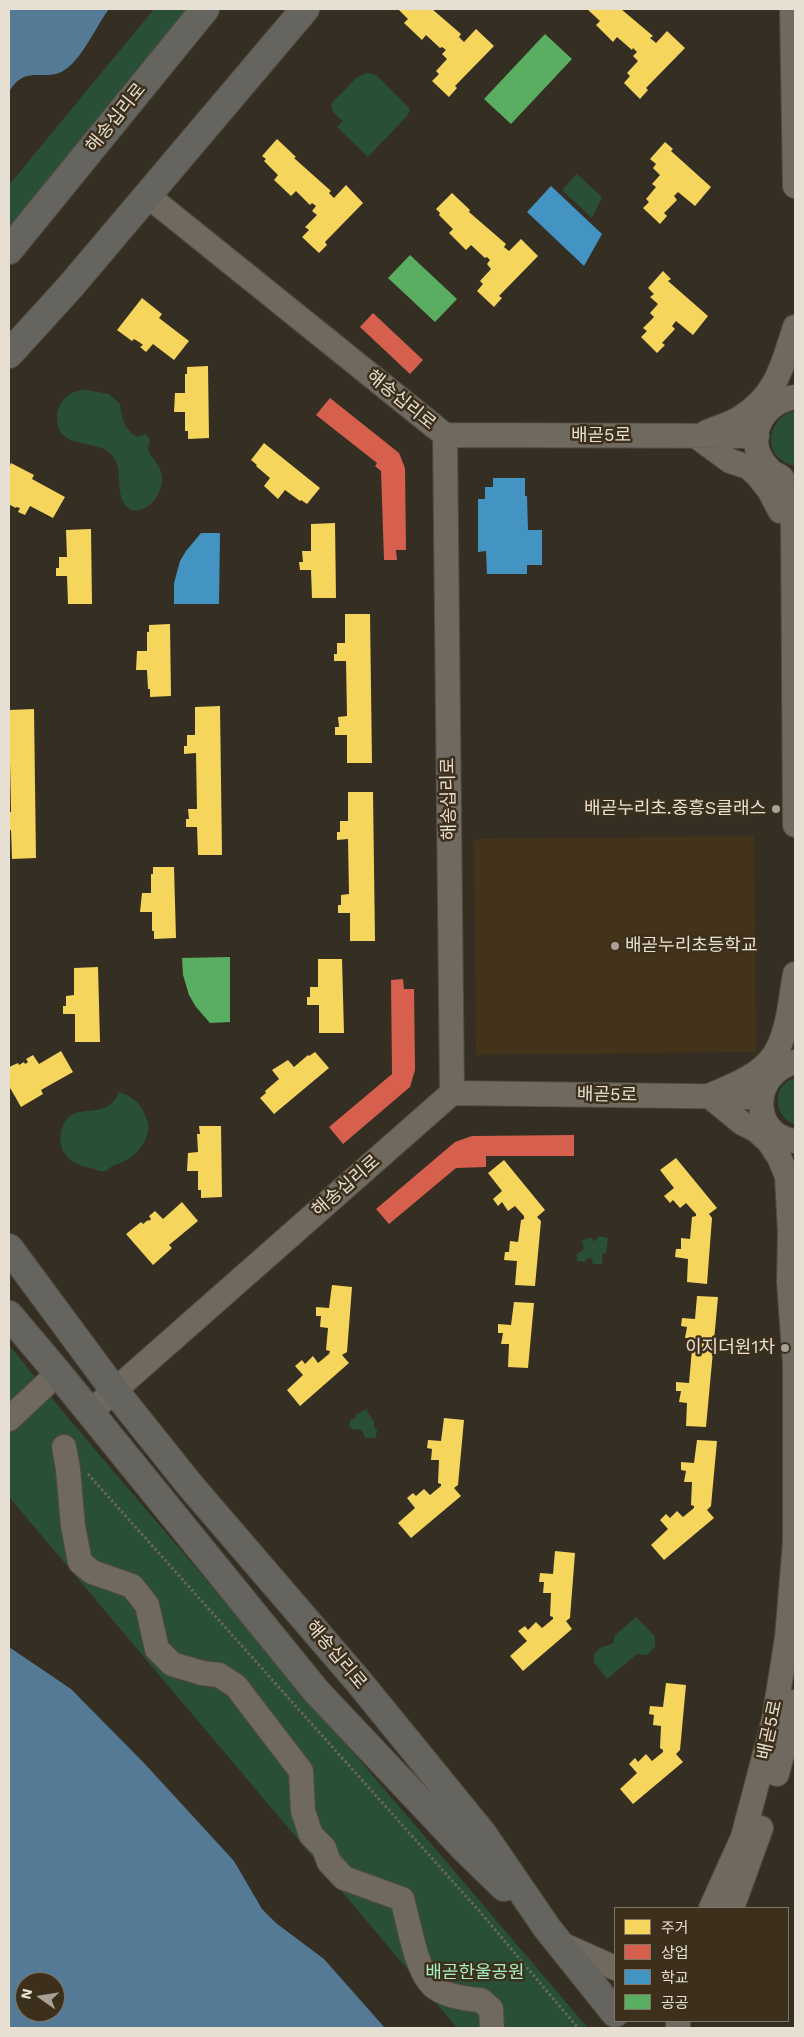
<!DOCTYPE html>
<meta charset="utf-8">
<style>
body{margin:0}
#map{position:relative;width:804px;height:2037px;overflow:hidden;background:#342e23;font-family:"Work Sans","Noto Sans KR",sans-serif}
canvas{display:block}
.frame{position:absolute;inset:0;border:10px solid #e8dfd3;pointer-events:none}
.legend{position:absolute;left:614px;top:1907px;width:175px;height:115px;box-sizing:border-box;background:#3c2f1b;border:1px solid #817565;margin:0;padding:6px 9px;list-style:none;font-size:15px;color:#e8dfd3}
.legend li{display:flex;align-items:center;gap:10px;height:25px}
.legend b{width:25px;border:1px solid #817565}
.north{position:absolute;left:15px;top:1972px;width:50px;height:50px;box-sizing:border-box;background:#3c2f1b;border:1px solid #817565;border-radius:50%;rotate:283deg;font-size:14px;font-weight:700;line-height:20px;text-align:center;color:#e8dfd3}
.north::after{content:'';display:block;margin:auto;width:18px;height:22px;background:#a9a195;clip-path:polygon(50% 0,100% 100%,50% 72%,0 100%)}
</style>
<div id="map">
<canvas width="804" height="2037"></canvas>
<div class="frame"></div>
<ul class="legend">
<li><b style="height:14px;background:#f6d55c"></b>주거</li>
<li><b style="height:14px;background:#d6604d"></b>상업</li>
<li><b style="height:14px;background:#4393c3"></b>학교</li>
<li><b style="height:14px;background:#5aae61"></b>공공</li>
</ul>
<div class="north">N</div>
</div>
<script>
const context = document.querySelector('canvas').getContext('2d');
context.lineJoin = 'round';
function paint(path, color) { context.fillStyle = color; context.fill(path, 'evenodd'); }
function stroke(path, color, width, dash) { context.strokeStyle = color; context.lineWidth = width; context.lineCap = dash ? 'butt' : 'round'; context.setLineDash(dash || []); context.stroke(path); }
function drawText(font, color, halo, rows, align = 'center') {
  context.font = font + ' "Work Sans","Noto Sans KR",sans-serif'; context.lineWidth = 5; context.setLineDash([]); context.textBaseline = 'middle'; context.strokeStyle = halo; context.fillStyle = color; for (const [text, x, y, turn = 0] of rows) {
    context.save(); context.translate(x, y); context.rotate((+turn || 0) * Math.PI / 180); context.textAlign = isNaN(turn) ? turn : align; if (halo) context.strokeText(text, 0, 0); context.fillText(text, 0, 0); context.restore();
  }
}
paint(new Path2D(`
 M754,836L756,1052L476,1055L474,839Z`), '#43331a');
paint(new Path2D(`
 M154,9H190L9,233V185Z
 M366,73L376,75L410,109L408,115L368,157L337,127L343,121C337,116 330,112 332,103L356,78Z
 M577,174L602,197L592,218L562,190Z
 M86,390L109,394L120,404C121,417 126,432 138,437L145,434L150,439L148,449C150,457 157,461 160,469C168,488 151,514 131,510C112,498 125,472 113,456C98,437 58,452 57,419C56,411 60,403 65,398C71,392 78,390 86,390Z
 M789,412H795V466C765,459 763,427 789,412Z
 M795,1078V1125C774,1117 770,1085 795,1078Z
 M119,1092C133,1097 141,1103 146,1117C154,1134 140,1153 125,1161C121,1163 115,1164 111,1167C107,1170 110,1169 105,1171C99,1172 96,1169 90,1168C72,1165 57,1153 61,1132C70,1095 105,1126 119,1092Z
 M598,1236L608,1238L606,1253H603L602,1264H593L591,1257L587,1259L585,1262L577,1261V1254L584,1249L582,1241L591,1237L593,1241L596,1240Z
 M9,1345L69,1419L588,2028H457L9,1497Z
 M366,1409L374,1422V1428L377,1429L376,1438H365L362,1430L352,1429L349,1425L351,1420L356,1418L355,1415Z
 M636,1617L655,1636V1647L647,1655L637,1654L607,1679L594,1662V1654L600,1648L613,1643L615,1635Z`), '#2a4f37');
paint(new Path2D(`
 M9,9H109C96,26 82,60 63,71C43,82 25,64 9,92Z
 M9,1647L71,1689L144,1763L234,1861L262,1909L276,1923L324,1959L385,2028H9ZM25,1982H55V2012H25Z`), '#547a96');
paint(new Path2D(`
 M398,9H432L461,34L459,37L464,42L476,29L494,46L455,86L457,88L449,97L432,81L439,74L436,71L447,59L442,54L446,50L442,47L440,48L426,35L422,40L404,23L408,19Z
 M587,9H621L653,36L650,38L656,43L667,31L685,48L646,88L648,90L640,99L624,83L630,76L627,73L638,61L633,56L637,52L633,48L632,50L617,37L613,42L596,25L600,21Z
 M277,139L296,157L294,158L331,191L329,193L334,198L346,185L363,203L325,242L327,245L319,253L302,237L309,230L305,227L317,215L312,211L316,206L312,203L310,205L296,191L291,196L274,180L278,175L264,161L266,159L262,156Z
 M665,142L673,149L671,151L711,187L695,206L678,192L674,196L677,200L664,213L667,216L660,224L643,208L649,202L646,199L656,187L652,184L660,175L653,168L656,164L650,159Z
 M452,193L470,210L469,212L506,244L504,247L509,251L521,239L538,256L499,296L502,298L494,307L477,291L483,284L480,281L491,269L487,264L490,260L487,257L485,258L471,245L466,250L449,233L453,229L439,215L440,213L436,209Z
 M663,271L671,279L668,281L708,316L693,335L676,321L672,326L675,329L662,343L665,345L657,353L641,337L647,331L643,328L654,317L650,313L658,304L650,297L654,294L648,288Z
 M142,298L162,314L159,318L189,341L174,360L153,344L146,352L140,347L143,345L139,342L134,339L132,341L117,330Z
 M208,366L209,438L188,439V431H185V412H174L175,393H185V374H187V367Z
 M264,443L320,488L307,504L301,500L300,501L285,490L278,499L264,486L270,478L256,466L257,465L251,460Z
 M11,463L34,475L32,479L65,497L53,518L30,506L25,515L18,512L20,508L16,507V508L10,505L9,508V468Z
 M335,523L336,598H312L311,570H300L299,562H303L302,551H311V524Z
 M91,529L92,604H68L67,576H56V568H59V557H67L66,530Z
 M345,614H370L372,763H347V735H335V727H339L338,717L347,716L346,661H334V654H337V643H345Z
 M170,624L171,696L150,697V689H148L147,670H136L137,651H147V632H149V625Z
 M220,706L222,855H198L197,827H186V819H189L188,809H197L196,753L184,754V746H187V735H195V707Z
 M34,709L36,858L12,859L11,830H9V812H11L9,710Z
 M348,792H373L375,941H350V913H338V905H341V895L349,894L348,839L337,840V832H340V821H348Z
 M153,867H174L176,938L154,939V931H152V912H140L142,893H151V874H153Z
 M318,959H342L344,1033H319V1005H307V997H310V987H318Z
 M98,967L100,1042H75V1014H63V1006H66V996L74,995V968Z
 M61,1051L73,1072L41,1090L43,1094L21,1107L9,1086V1067L18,1063L19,1065L24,1062L25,1064L28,1062L26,1059L33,1055L39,1064Z
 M315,1052L329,1068L274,1114L260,1098L266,1093L265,1091L279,1079L272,1070L288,1060L294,1067L308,1055L309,1056Z
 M199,1126H221L222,1197L201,1198V1190H198V1171H187L188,1153L198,1152L197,1134H200Z
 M676,1158L717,1208L709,1214L712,1218L707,1284L687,1282L688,1259L675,1257L676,1249H681V1238L690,1239L692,1217L696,1216V1214L686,1203L680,1208L673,1200L670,1203L664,1196L674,1188L660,1170Z
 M504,1160L545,1210L537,1217L541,1221L535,1286L515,1285L517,1261L504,1260L505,1252H509L510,1241L518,1242L521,1220L524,1219V1216L515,1206L508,1211L502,1202L498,1206L493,1199L502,1191L488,1173Z
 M182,1202L198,1221L169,1245L172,1248L153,1265L126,1234L141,1222L143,1224L148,1220L149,1221L151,1219L149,1216L155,1211L163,1219Z
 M332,1285L352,1287L347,1352L342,1355L349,1363L300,1406L287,1390L303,1375L295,1366L302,1360L305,1364L313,1356L318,1363L329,1354L330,1351L326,1350L328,1328L320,1327L321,1316H316V1307L329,1308Z
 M697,1296L718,1297L706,1427L686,1426L687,1403L679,1402L681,1391H676V1382L689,1383L693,1338H685L687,1327L681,1326L682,1318L695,1319Z
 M514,1302L534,1303L528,1368L508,1367L509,1344H501L503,1333H498V1324L511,1325Z
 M444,1418L464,1420L458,1485L454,1488L461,1496L411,1538L398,1523L415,1508L407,1498L413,1493L416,1496L424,1489L430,1495L441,1486V1484L438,1483L439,1460H431L432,1449L427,1448L428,1440L441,1441Z
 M697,1440L717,1441L711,1506L707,1510L714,1518L664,1560L651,1545L668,1529L660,1520L666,1514L670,1518L677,1511L683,1517L694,1508V1506L691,1505L692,1482H684L686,1471L681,1470V1462L694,1463Z
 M555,1551L575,1553L570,1618L566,1621L572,1629L523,1671L510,1656L527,1641L518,1631L525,1626L528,1630L536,1622L542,1628L553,1619V1617L550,1616L551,1593H543L544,1582H539L540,1573L553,1574Z
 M666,1683L686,1685L680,1750L676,1754L683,1762L633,1804L620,1789L637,1773L629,1764L635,1758L638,1762L646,1754L652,1761L663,1752V1750L660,1748L661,1726L653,1725L654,1715L649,1714L650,1706L663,1707Z`), '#f6d55c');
paint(new Path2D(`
 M373,313L423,360L410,374L360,327Z
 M330,398L399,453L405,468L406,550H396L397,560H384L381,471L375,466L377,463L316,415Z
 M403,979L404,989H414L415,1070L410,1087L343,1144L329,1127L392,1074L391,980Z
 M574,1135V1156H486V1167L456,1168L389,1224L376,1209L455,1142L472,1136Z`), '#d6604d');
paint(new Path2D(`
 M551,186L602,234L584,266L527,212Z
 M493,478H525V496H527L528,530H542V565H527V574H487L486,551L478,552V499H485V487H493Z
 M201,533H220L219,604H174V583L180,561L186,551Z`), '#4393c3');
paint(new Path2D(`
 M545,34L572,59L511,124L484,99Z
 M410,255L457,299L435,322L388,278Z
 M230,957V1022L210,1023L196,1007L189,995L183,975L182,958Z`), '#5aae61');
const minor = new Path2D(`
 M792,9L795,186
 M707,432C717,428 730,424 740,418C777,395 782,366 795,327
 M445,435L757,436
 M696,436L730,461L748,467L757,475L769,490L780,511
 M779,476L788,497L793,525L795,825
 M782,478C778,475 772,473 769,469C742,442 760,402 795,397
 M795,1062C750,1073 750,1136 795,1141
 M452,1093L761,1097
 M795,1364L789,1282L790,1234L787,1176L779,1157L769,1142L756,1130L742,1123L709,1096C734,1085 767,1074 779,1046C789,1024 791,997 795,974
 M90,1412L452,1093L445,435L148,196
 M9,1419L58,1373
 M64,1447L68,1469L73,1526L80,1562L92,1572L132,1586L147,1605L157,1649L172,1664L202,1673L219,1675L236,1686L301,1771L303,1811L311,1835L324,1848L329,1862L344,1878L402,1899C409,1922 415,1969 433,1986C445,1996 466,1999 481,2000L491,2009L492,2028
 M777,1774L787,1736L793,1702
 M711,1908L743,1837L774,1719L787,1638L795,1542V1364
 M732,1908L761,1828
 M559,1943L615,1968
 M678,2028V2021`);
const major = new Path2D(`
 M9,250L205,9
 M9,354L70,287L305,9
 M9,1248L114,1390L189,1484L359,1682L482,1833L547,1928L615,2013
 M9,1315L58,1373L316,1691L463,1847L504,1887`);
stroke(minor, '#504a40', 26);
stroke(major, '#504a40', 30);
stroke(new Path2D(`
 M88,1474L481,1913L578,2028`), '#69645b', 3, [2.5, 2.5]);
stroke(minor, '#6f6960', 24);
stroke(major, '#65645f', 28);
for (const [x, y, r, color] of [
 [776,809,5,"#a9a195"],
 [615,946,5,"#a9a195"],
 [785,1348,5,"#a9a195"]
]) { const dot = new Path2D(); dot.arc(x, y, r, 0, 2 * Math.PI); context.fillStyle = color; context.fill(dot); stroke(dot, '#3c2f1b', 2); }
drawText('18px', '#e8dfd3', '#3c2f1b', [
 ["해송십리로",116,118,-51],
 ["해송십리로",401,400,39],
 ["배곧5로",601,436],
 ["해송십리로",449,799,-91],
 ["배곧5로",607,1095,1],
 ["해송십리로",346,1186,-41],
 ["해송십리로",336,1655,50],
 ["배곧5로",770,1730,-78]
]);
drawText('18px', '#e8dfd3', '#3c2f1b', [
 ["배곧누리초.중흥S클래스",766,809],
 ["배곧누리초등학교",625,946,"left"],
 ["이지더원1차",775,1348]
], 'right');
drawText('18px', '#a5f0c2', '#3c2f1b', [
 ["배곧한울공원",475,1973]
]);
</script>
